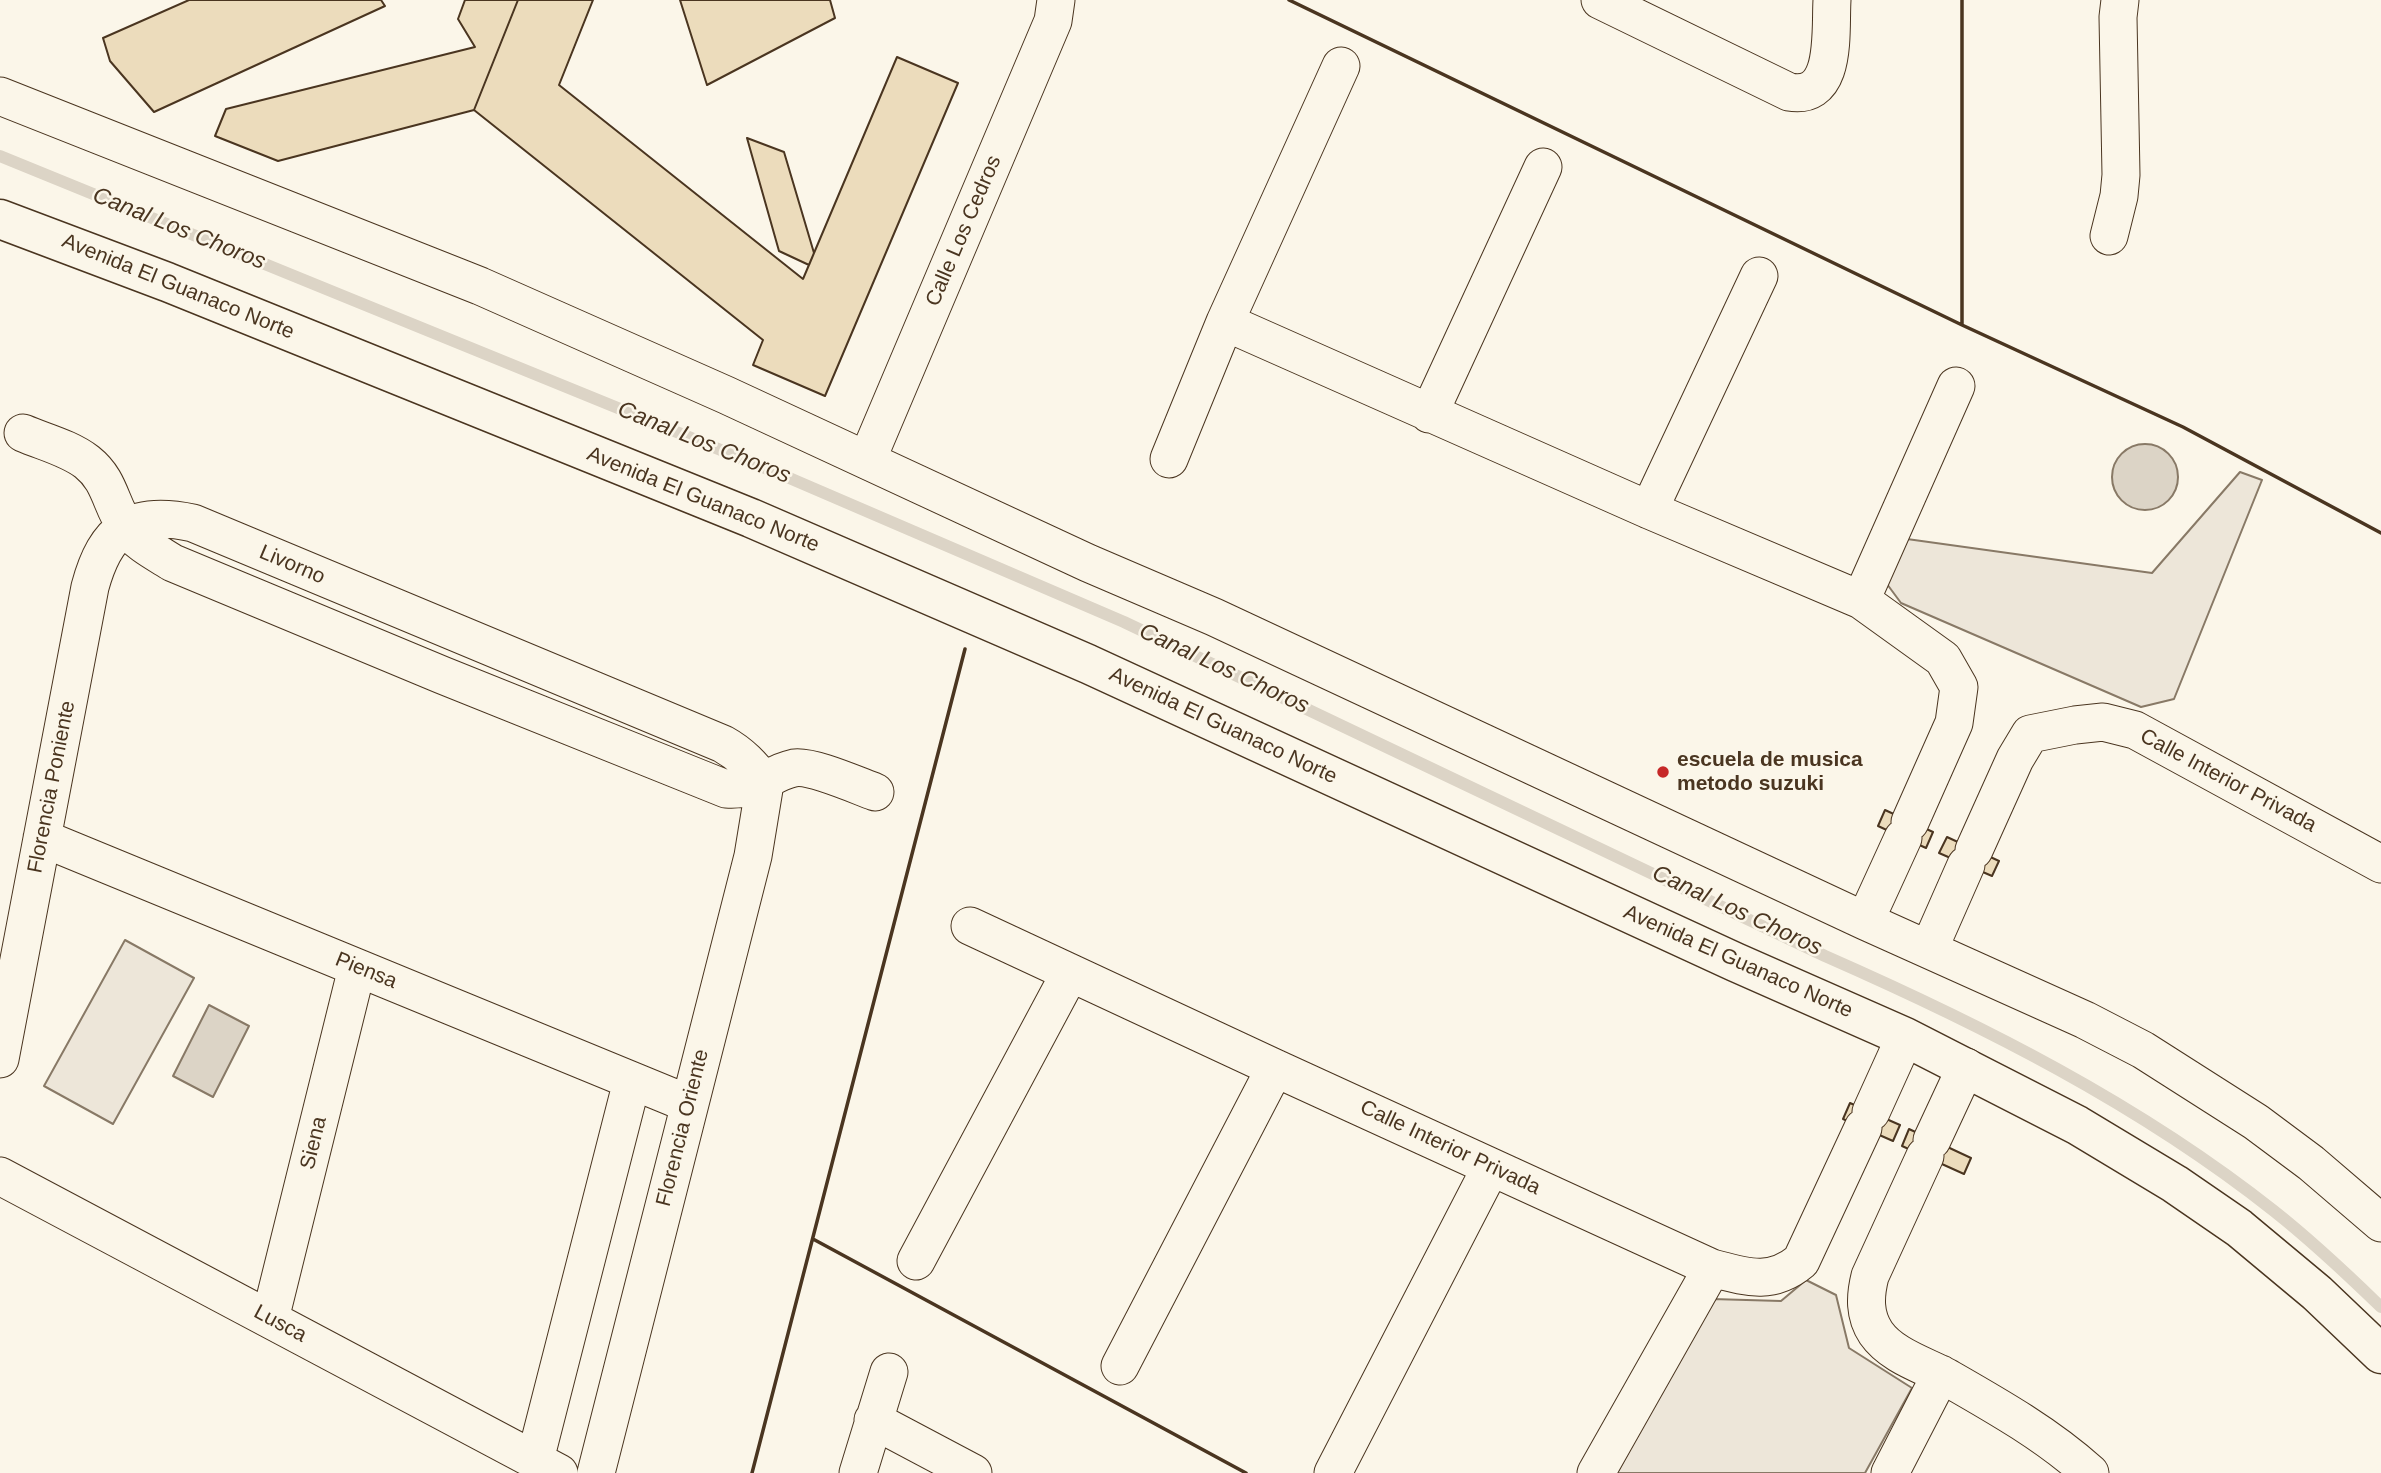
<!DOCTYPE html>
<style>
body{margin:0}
canvas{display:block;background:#fbf6e9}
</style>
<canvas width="2381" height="1473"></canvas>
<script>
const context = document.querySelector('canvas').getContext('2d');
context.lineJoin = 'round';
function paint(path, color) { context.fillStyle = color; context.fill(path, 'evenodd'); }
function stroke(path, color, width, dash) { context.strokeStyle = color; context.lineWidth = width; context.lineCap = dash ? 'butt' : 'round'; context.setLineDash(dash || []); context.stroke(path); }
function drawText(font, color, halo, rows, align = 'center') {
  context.font = font + ' Helvetica,sans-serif'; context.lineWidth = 5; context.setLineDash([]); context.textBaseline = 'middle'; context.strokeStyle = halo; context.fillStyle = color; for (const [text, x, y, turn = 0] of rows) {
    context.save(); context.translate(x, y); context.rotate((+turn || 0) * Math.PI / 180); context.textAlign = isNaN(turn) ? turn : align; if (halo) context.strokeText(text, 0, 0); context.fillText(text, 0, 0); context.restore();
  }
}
const green = new Path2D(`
 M2240,472L2262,480L2174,699L2141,707L1901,603L1884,580L1907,539L2152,573Z
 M125,940L194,978L113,1124L44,1086Z
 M1806,1280L1836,1295L1849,1348L1912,1388L1865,1473H1617L1712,1299L1781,1301Z`);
paint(green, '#ede6d9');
stroke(green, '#887966', 2);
const water = new Path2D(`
 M2112 477a33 33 0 1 1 66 0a33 33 0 1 1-66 0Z
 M209,1005L249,1026L213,1097L173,1076Z`);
paint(water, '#dcd4c6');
stroke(water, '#887966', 2);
stroke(new Path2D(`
 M0,156L787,477L1124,622L1825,956C1982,1025 2139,1104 2274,1211C2312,1241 2347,1274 2381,1307`), '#dcd4c6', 12);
const building = new Path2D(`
 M189,0H381L385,6L154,112L110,61L103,38Z
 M465,0H518L474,110L278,161L215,136L226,109L475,47L458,19Z
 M518,0H593L559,85L803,279L897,57L958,83L825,396L753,365L763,340L474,110Z
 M680,0H830L835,18L707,85Z
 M747,138L784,152L814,253L809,265L779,251Z
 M1885,810L1933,832L1926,848L1878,826Z
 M1947,837L1999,861L1992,876L1939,853Z
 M1850,1103L1900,1125L1893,1141L1843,1119Z
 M1909,1129L1971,1158L1964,1174L1902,1146Z`);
paint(building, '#ecdcbc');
stroke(building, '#4a3520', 2);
const minor = new Path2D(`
 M1600,0L1789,92C1838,101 1830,32 1832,0
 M0,96L480,286L726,395L1088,563L1214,617L1865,921L2085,1020L2143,1050L2256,1122L2311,1163L2381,1223
 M2109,236L2119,196L2121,175L2118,17L2120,0
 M1225,322L1649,510L1861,600L1943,659L1959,687L1954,723L1910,822
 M1429,414L1543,167
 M23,433C44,442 69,448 87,462C111,481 110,505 126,527C137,543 157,553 173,563L442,675L726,789C762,791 766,774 794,768C811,765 856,785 875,792
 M1169,459L1225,322L1341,66
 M867,460L1053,21L1056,0
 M1649,510L1759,276
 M1861,600L1956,386
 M42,838L689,1104
 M1974,850L2015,759L2030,734L2075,725L2103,722L2135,730L2381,864
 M1865,921L1903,838
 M970,926L1275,1068L1712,1268C1746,1277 1771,1286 1801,1261L1863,1128
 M1929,949L1966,865
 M0,1059L90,587C106,528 132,510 193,523L723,744C741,754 752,766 765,783
 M1871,1112L1905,1037
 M1932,1140L1966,1067
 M1925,1156L1870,1276C1865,1296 1864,1315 1876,1333C1892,1356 1924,1365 1948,1378C1997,1406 2048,1435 2090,1473
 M0,1176L559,1473
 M916,1261L1070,973
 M270,1319L357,968
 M1120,1366L1275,1068
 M873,1420L973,1473
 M535,1460L632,1081
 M596,1473L753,856L765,783
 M858,1473L889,1372
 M1333,1473L1491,1167
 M1596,1473L1712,1268
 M1890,1473L1941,1374`);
const tertiary = new Path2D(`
 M0,219L167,282L751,518L1088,664L1735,962L1905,1037L2077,1125L2175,1184L2239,1228L2317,1293L2381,1354`);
stroke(minor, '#4a3520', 39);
stroke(tertiary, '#4a3520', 41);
stroke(minor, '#fbf6e9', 37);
stroke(tertiary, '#fbf6e9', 38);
stroke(new Path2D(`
 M1289,0L1962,325L2183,427L2381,533
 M1962,325V0
 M813,1239L1246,1473
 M752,1473L965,649`), '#4a3520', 3.5);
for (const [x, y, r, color] of [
 [1663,772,7,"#c62828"]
]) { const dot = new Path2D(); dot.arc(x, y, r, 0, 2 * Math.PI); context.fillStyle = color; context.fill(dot); stroke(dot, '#fbf6e9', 2.5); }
drawText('21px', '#4a3520', '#fbf6e9', [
 ["Calle Los Cedros",964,231,-67],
 ["Avenida El Guanaco Norte",178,287,22],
 ["Avenida El Guanaco Norte",703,500,22],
 ["Livorno",292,565,23],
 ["Avenida El Guanaco Norte",1223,726,25],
 ["Calle Interior Privada",2228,781,28],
 ["Florencia Poniente",52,787,-79],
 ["Avenida El Guanaco Norte",1738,962,24],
 ["Piensa",366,971,22],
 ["Florencia Oriente",683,1128,-76],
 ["Siena",314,1143,-76],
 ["Calle Interior Privada",1450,1148,25],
 ["Lusca",280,1324,28]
]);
drawText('bold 21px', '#4a3520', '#fbf6e9', [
 ["escuela de musica",1677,760],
 ["metodo suzuki",1677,784]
], 'left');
drawText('italic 23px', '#4a3520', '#fbf6e9', [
 ["Canal Los Choros",179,229,22],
 ["Canal Los Choros",704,443,22],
 ["Canal Los Choros",1224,669,25],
 ["Canal Los Choros",1737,911,25]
]);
</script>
